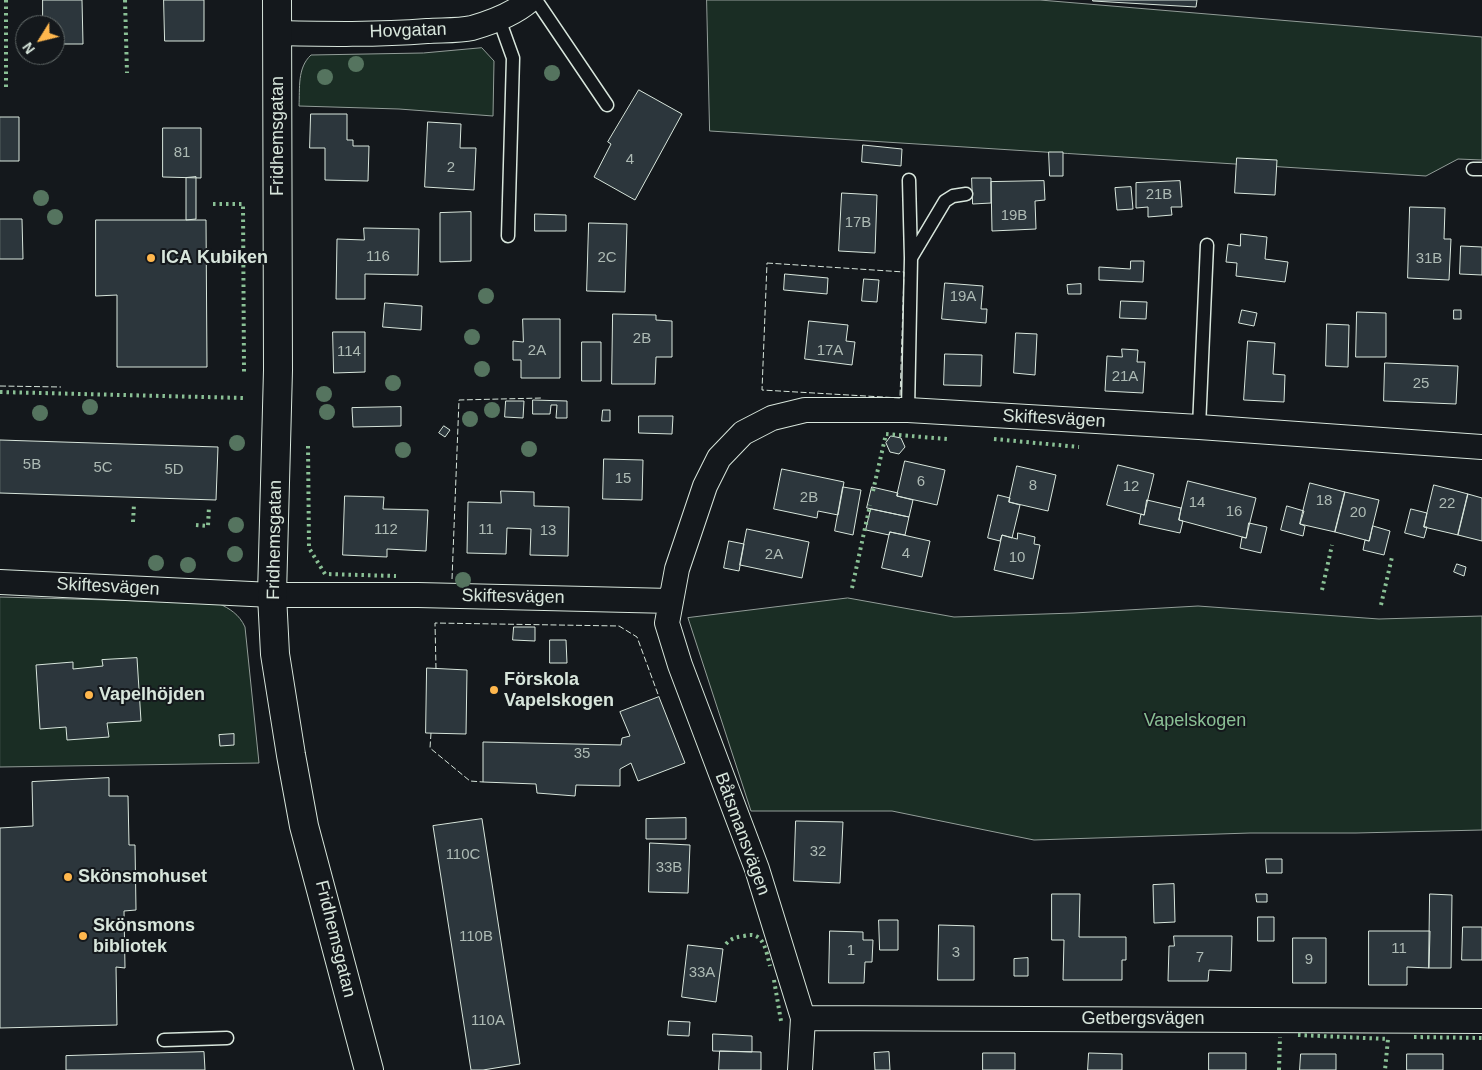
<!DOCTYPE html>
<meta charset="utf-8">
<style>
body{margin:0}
#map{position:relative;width:1482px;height:1070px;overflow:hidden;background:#14181c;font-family:Helvetica,sans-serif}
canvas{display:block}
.north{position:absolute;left:15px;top:15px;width:50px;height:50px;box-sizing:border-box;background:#14181c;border:1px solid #626a69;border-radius:50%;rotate:234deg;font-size:14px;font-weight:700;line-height:20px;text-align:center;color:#d8e6dc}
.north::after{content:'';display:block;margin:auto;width:18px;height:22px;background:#ffb74d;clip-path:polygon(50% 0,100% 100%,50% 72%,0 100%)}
</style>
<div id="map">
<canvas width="1482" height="1070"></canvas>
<div class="north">N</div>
</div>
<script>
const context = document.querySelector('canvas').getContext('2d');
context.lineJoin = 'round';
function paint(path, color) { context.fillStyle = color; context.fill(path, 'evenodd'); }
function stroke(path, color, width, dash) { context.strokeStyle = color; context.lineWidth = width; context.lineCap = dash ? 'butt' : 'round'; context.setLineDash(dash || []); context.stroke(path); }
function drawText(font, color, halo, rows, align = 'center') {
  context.font = font + ' Helvetica,sans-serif'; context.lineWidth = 4; context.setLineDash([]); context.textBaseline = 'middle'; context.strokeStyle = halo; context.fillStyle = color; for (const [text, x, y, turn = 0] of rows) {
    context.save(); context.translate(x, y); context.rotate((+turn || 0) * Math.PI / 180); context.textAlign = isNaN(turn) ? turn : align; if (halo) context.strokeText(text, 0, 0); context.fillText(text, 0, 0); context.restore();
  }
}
const green = new Path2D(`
 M707,0H1040L1482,37V160L1458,159L1426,176L710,131Z
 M482,48L494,61L493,116L399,109L299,106C300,88 297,68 311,55L423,53Z
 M0,597L218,603C230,609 239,614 245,627L259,763L0,767Z
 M848,598L954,617L1074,613L1198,606L1379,619L1482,616V830L1356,833H1250L1034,840L892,811H751L688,618Z`);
paint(green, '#1a2d24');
stroke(green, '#939e99', 1);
const building = new Path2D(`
 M43,0H82L83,44H55V25H43Z
 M164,0H204V41H165Z
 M1093,0H1197L1196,7L1093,1Z
 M639,90L682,114L635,200L594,177L611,144L608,142Z
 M311,114H347V140H353V146H369L368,181L325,180V148H310Z
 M0,117H19V161H0Z
 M428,122L461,124L460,148H476L474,190L425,187Z
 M163,128H201V178L163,177Z
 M863,145L902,149L901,166L862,162Z
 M1049,152H1063V176H1050Z
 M1237,158L1277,160L1275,195L1235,193Z
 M196,177V219L186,220V178Z
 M972,178H991V203L973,204Z
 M1044,181L1045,200L1035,201L1036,229L992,231L991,182Z
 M1180,181L1182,207H1171L1172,215L1148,217V207L1136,208V183Z
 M1131,187L1133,209L1117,210L1115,188Z
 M842,193L877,195L875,253L839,251Z
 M1410,207L1445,208L1444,239H1451L1449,280L1408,278Z
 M471,212V261L440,262V213Z
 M535,214L566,215V231H535Z
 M0,219H22L23,259H0Z
 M96,220H206L207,367H117V295L96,296Z
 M589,223L627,224L625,292L587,291Z
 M364,228L419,229L418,275L365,274V299H336L337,239L364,240Z
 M1241,234L1267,237L1265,259L1288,262L1285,282L1236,276L1237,263L1226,262L1228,244L1240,246Z
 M1461,246L1482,247V275L1460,274Z
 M1131,261H1144L1143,282L1099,280V267L1130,269Z
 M785,274L828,278L827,294L784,290Z
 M864,279L879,280L877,302L862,301Z
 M945,283L983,286L981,309H987L986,323L942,319Z
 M1081,284V294H1068L1067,285Z
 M1121,301L1147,302L1146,319L1120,318Z
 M385,303L422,306L421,330L383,327Z
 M1242,310L1257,313L1254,326L1239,323Z
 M1454,310H1461V319H1454Z
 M1357,312L1386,313V357H1356Z
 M613,314L656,315V320L672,321V357H656L655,384H612Z
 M523,319H560V378H521V360H513V341L523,342Z
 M809,321L848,325L846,341L855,342L852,365L805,359Z
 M1327,324L1349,325L1348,367L1326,366Z
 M333,332H365V372L334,373Z
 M1016,333L1037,334L1035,375L1014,373Z
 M1248,341L1275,343L1273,374L1285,375L1284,402L1244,400Z
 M582,342H601V381H582Z
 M1122,349L1138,350L1137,362H1145L1143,393L1105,391L1107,356L1122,357Z
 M945,354L982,355L981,386L944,385Z
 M1385,363L1458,366L1456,404L1384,401Z
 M533,400L567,401V418H556L557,405H551L550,414H533Z
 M506,401H524L523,418L505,417Z
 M401,407V426L353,427L352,408Z
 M603,410H610V421H602Z
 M639,416H673L672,434L639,433Z
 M444,426L450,430L445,437L439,433Z
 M891,436L901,438L905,447L899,454L890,452L886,443Z
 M0,440L218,447L216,500L0,493Z
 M604,459L643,460L642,500L603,499Z
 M905,461L945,470L937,505L897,496Z
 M1118,465L1154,474L1144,515L1107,505Z
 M1017,466L1056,475L1048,511L1009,502Z
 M782,469L844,482L838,515L818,511L817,518L774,509Z
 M1188,481L1256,498L1246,538L1179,520Z
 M1310,483L1345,492L1335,532L1300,524Z
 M1434,485L1468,494L1458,535L1424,527Z
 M843,487L861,490L853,535L835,531Z
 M872,487L898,493L897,496L913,500L909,517L867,508Z
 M501,491L534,492V506L569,507L568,556L530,555L531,529L507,528L506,554L467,553L468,502L501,503Z
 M1345,492L1379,500L1369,541L1335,532Z
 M1468,494L1482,498V541L1458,535Z
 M998,495L1010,498L1009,502L1020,505L1012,538L1002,535L1000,541L988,538Z
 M345,496L384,497L383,509L428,510L426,551L387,549V557L343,555Z
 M1147,500L1181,508L1179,520L1183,521L1180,533L1139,524L1141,514L1144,515Z
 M1287,506L1304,511L1300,524L1305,526L1303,536L1281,530Z
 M871,509L909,517L905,535L890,532L889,535L866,530Z
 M1411,509L1427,513L1424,527H1427L1424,538L1405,533Z
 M1249,523L1267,527L1261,553L1240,548L1242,537L1246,538Z
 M1373,526L1390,531L1384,555L1363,550L1365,540L1369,541Z
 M747,529L809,542L802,578L740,565Z
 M890,532L930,541L922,577L882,568Z
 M1018,533L1035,537L1034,544L1040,545L1033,579L994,570L1002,535L1017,539Z
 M729,541L744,544L739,571L724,568Z
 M1457,564L1466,567L1464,576L1454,572Z
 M514,627H535V641L513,640Z
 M550,640H566L567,663H550Z
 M137,658L141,721L107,723L109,737L67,740L66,727L40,729L36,665L73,662V669L103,666L102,660Z
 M427,668L467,670L466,734L426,733Z
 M659,697L685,763L638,781L631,763L620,769V786L576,785L575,796L537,793L536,784L483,782V742L621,745L622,738L630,736L620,712Z
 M234,734V745L220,746L219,735Z
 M109,778V796H128L129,845H135L136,910L124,911L125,968L116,967L117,1025L0,1028V828L33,826L32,782Z
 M686,818V839H646V819Z
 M482,819L520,1064L483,1070H471L433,826Z
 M796,821L843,822L840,883L794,881Z
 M650,843L690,845L688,893L649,892Z
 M1266,859H1282V873H1267Z
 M1174,884L1175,922L1154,923L1153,885Z
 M1052,894H1080L1079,937H1126V960H1122V980H1063L1064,940H1052Z
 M1256,894H1267V902H1257Z
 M1430,894L1452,895L1451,968H1429Z
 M1258,917H1274V941H1258Z
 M879,920H898V950H880Z
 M939,925L974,926V980H938Z
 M1463,927H1482V960H1462Z
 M830,931L863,932V940H873L872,962H865L864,983H829Z
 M1369,931H1430L1429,968L1407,967V985H1369Z
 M1174,936H1232L1231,971L1209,970L1208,981H1168L1169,946H1174Z
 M1293,938H1326V983H1293Z
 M688,945L723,949L716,1002L682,997Z
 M1028,958V976H1014V959Z
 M669,1021L690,1022L689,1036L668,1035Z
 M713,1034L752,1036V1052L713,1051Z
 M720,1051L761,1052V1070H719Z
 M204,1052L205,1070H66V1056Z
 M889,1052L890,1070H875L874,1053Z
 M983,1053H1015V1070H983Z
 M1089,1053L1122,1054V1070H1088Z
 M1209,1053H1246V1070H1209Z
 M1301,1054H1336V1070H1300Z
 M1407,1054H1443V1070H1407Z`);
paint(building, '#2c363c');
stroke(building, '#d8e6dc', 1);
const service = new Path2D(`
 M536,0L607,105
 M499,19L513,58L508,236
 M1473,169H1482
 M911,258L945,201L953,196L966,194
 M908,410L911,258L909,180
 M1199,427L1207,245
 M164,1040L227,1038`);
const minor = new Path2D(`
 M278,33C327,34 377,35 427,31C441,30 458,31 472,28C493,22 514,14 530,0
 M0,582L272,595H418L671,601
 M803,1018L1482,1021
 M800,1070L803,1018L757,869L680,665L667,623L677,569L705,486L719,458L743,433L772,418L805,410H908L1199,427L1482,447`);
const tertiary = new Path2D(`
 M277,0L278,370L272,595L275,654L291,755L304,826L369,1070`);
stroke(service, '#d8e6dc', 15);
stroke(minor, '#d8e6dc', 26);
stroke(tertiary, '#d8e6dc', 30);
stroke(service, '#14181c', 12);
stroke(minor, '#14181c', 24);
stroke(tertiary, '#14181c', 28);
stroke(new Path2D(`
 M6,0V90
 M125,0L127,73
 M213,204H243L244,372
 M0,392L244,398
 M994,439L1079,447
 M308,446L309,548L325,574L396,576
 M873,491L886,434L947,439
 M133,522L134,504
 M196,525L208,526L209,506
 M852,588L870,505
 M1322,590L1332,545
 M1381,605L1392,557
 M726,944C731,938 737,937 744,936C764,930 766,951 770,966
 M774,980L781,1021
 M1298,1035L1388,1039L1385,1070
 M1414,1037L1482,1038
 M1279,1070L1280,1037`), '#8ac095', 4, [2.5, 4]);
stroke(new Path2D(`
 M767,263L904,272L900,398L762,390Z
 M0,386L61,387
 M452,579L459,400L542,398
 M436,669L435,623L619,626L637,637L659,697
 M431,733L430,748L470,781L483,782`), '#d8e6dc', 1, [6, 2.5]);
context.fillStyle = '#55745f';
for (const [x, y] of [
 [356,64],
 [552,73],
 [325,77],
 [41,198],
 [55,217],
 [486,296],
 [472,337],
 [482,369],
 [393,383],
 [324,394],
 [90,407],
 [492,410],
 [327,412],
 [40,413],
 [470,419],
 [237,443],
 [529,449],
 [403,450],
 [236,525],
 [235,554],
 [156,563],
 [188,565],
 [463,580]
]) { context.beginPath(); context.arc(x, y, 8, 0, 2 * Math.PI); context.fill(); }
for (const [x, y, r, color] of [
 [151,258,5,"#ffb74d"],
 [494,690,5,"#ffb74d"],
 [89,695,5,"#ffb74d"],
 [68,877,5,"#ffb74d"],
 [83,936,5,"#ffb74d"]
]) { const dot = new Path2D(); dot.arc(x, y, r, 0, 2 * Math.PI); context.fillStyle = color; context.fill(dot); stroke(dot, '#14181c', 2); }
drawText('15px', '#adbab4', null, [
 ["81",182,153],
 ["4",630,160],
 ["2",451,168],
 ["21B",1159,195],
 ["19B",1014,216],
 ["17B",858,223],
 ["116",378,257],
 ["2C",607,258],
 ["31B",1429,259],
 ["19A",963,297],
 ["2B",642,339],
 ["2A",537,351],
 ["17A",830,351],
 ["114",349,352],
 ["21A",1125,377],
 ["25",1421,384],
 ["5B",32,465],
 ["5C",103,468],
 ["5D",174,470],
 ["15",623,479],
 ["6",921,482],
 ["8",1033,486],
 ["12",1131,487],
 ["2B",809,498],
 ["18",1324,501],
 ["14",1197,503],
 ["22",1447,504],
 ["16",1234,512],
 ["20",1358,513],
 ["112",386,530],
 ["11",486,530],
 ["13",548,531],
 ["4",906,554],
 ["2A",774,555],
 ["10",1017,558],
 ["35",582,754],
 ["32",818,852],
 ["110C",463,855],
 ["33B",669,868],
 ["110B",476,937],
 ["11",1399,949],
 ["1",851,951],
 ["3",956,953],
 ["7",1200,958],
 ["9",1309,960],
 ["33A",702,973],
 ["110A",488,1021]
]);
drawText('18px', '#d8e6dc', '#14181c', [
 ["Hovgatan",408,31,-2],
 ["Fridhemsgatan",278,136,-90],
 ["Skiftesvägen",1054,419,3],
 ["Fridhemsgatan",275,540,-89],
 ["Skiftesvägen",108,587,3],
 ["Skiftesvägen",513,597,1],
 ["Båtsmansvägen",742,834,70],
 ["Fridhemsgatan",335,939,76],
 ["Getbergsvägen",1143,1019]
]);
drawText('bold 18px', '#d8e6dc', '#14181c', [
 ["ICA Kubiken",161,258],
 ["Förskola",504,680],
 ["Vapelskogen",504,701],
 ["Vapelhöjden",99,695],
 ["Skönsmohuset",78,877],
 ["Skönsmons",93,926],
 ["bibliotek",93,947]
], 'left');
drawText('18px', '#8ac095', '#14181c', [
 ["Vapelskogen",1195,721]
]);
</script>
